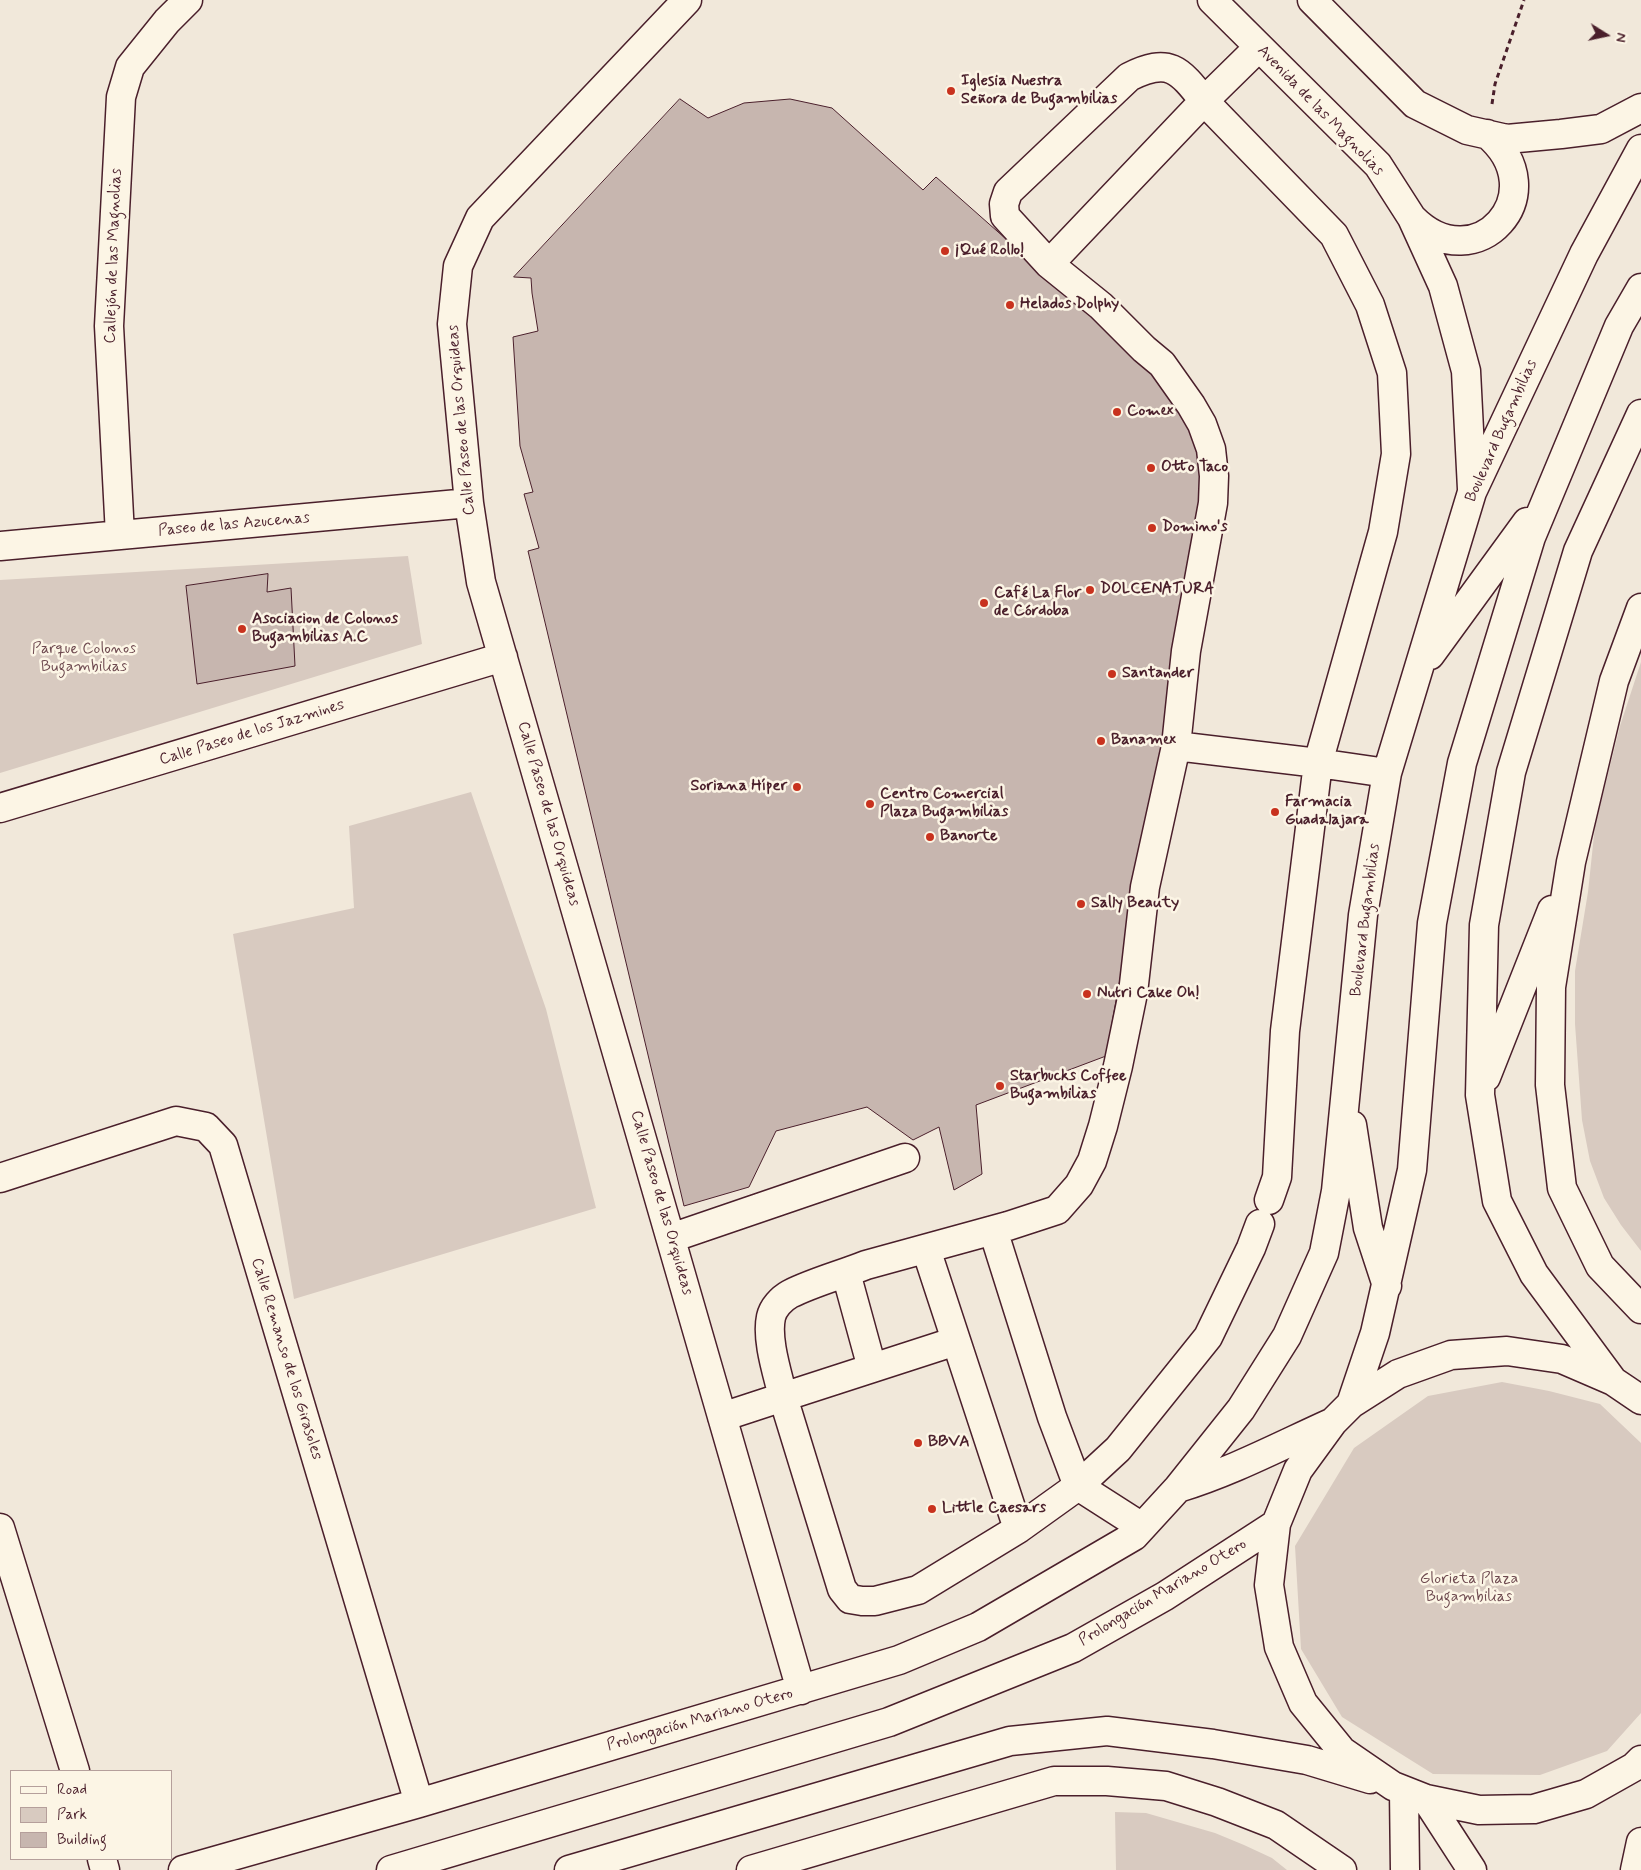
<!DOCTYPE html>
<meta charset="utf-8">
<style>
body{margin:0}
#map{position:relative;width:1641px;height:1870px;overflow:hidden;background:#f1e8da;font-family:Mynerve,sans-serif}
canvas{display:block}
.legend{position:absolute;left:10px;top:1770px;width:162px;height:90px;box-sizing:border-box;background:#fcf5e5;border:1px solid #b59f9b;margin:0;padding:6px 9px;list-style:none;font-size:15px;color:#4a1f2b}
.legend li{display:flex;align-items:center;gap:10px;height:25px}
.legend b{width:25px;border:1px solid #b59f9b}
.north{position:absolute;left:1581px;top:10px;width:50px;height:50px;-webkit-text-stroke:4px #fcf5e5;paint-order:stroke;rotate:100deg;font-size:14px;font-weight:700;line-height:20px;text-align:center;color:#4a1f2b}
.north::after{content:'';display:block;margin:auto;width:18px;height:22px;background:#4a1f2b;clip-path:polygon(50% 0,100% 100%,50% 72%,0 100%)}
</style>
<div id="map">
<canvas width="1641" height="1870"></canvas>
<ul class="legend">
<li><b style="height:6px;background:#fcf5e5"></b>Road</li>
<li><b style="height:14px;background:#d8cac0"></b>Park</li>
<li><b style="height:14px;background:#c7b6af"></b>Building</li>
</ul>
<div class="north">N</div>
</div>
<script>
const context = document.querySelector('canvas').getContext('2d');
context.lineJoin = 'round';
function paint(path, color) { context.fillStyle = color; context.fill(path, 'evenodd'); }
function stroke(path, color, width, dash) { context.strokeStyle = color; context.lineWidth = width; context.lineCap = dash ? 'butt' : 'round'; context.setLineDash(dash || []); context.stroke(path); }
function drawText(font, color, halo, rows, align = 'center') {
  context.font = font + ' Mynerve,sans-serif'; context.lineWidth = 5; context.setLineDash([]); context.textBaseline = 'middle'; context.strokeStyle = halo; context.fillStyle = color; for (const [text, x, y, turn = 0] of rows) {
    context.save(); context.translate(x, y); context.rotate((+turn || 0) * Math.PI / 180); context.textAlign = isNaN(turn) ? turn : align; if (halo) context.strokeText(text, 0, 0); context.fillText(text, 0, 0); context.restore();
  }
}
paint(new Path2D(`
 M408,556L422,644L0,773V580Z
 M1641,662V1251L1621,1225L1604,1198L1590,1161L1582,1120L1575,1024V971L1588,892L1595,826L1620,726Z
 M471,792L546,1009L596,1208L294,1299L233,934L354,908L349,826Z
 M1502,1382L1549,1391L1600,1404L1641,1443V1713L1607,1751L1540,1775L1433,1774L1342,1717L1301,1649L1295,1546L1354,1448L1428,1396Z
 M1115,1812L1146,1813L1215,1833L1244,1845L1272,1858L1287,1870H1116Z`), '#d8cac0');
const building = new Path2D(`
 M680,99L708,118L744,103L790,99L832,108L923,190L936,177L1163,378L1199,450L1201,533L1106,1056L976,1105L982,1174L954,1190L939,1127L913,1140L867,1107L776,1131L749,1187L684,1206L528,551L539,548L524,494L533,492L520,446L513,337L538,331L532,293L531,278L514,277Z
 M268,574L267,592L291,588L295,666L197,684L186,586Z`);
paint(building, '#c7b6af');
stroke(building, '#4a1f2b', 1);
const minor = new Path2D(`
 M687,0L480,218L458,266L452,324L469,503L481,582L801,1690
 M1212,0L1378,165L1412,218L1443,286L1466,371L1472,489
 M1312,0L1415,104L1467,130L1507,139L1561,134L1601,129L1641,108
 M1259,47L1204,101L1334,235L1370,305L1392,373L1396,454L1383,532L1318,763L1285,1031L1277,1177L1269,1200
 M1413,219C1476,282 1557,193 1487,134
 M120,535L109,326L121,97L130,67L167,21L188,0
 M0,546L469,503
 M1641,608L1614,681L1571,862L1551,987L1550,1085L1562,1188L1600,1266L1641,1309
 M1430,655L1527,522
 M1176,746L1318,763L1387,773
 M0,808L503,657
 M1486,1077L1552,910
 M1352,1125L1368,1228L1387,1286
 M0,1178L176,1121L206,1127L223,1145L419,1803
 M993,1230L1052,1417L1078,1486L1142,1527
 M671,1238L905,1158
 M926,1249L1018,1529
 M846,1273L872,1368
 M956,1341L783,1397C778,1375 766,1340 771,1317C773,1308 781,1299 790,1294C814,1282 841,1275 866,1265L1008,1226L1057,1210L1079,1185L1092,1161L1103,1126L1118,1066L1133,993L1145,887L1176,746L1186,651L1213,503L1214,476L1211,449L1202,424L1191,405L1162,364L1144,349L1101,306L1049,264L1005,216L1004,204L1008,192L1129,77C1169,57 1179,69 1204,101L1049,264
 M1613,1381L1534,1274L1497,1201L1480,1095L1484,925L1511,772L1578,551L1641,414
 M1641,1400L1613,1381L1562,1359L1507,1351L1451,1355L1398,1374L1351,1404L1333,1422L1298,1470L1276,1524L1269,1585L1279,1647L1303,1703L1342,1751L1393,1786L1426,1799L1479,1810L1534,1809L1586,1794L1634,1767L1641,1760
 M1351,1404L1375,1333L1412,1170L1432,923L1462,763L1531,537L1619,326L1641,288
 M722,1417L783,1397L842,1589L850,1599L862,1601H875L918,1590L1018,1529L1078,1486L1118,1449L1208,1337L1251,1248L1260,1224
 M1178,1488C1231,1472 1280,1446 1331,1423
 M0,1528L75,1771
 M1404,1791L1405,1870
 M1426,1799L1472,1870
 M102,1859L105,1870
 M183,1870L419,1803L899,1660L978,1627L1134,1536L1178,1488L1241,1409L1287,1336L1324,1253L1336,1191L1363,915L1387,773L1472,492L1584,254L1641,149
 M391,1870L889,1722L1073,1648L1165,1596L1276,1524
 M569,1870L1010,1741L1107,1731L1213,1744L1307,1760L1370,1779
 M751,1870L1054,1781H1107L1166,1786L1217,1802L1276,1825L1342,1870
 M1635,1870L1641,1842`);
stroke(minor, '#4a1f2b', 31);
stroke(new Path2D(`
 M1492,104L1495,84L1524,0`), '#4a1f2b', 3, [5, 4]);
stroke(minor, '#fcf5e5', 28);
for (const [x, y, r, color] of [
 [951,91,5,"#c8321e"],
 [945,251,5,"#c8321e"],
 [1010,305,5,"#c8321e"],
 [1117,412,5,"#c8321e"],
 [1151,468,5,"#c8321e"],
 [1152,528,5,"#c8321e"],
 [1090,590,5,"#c8321e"],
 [984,603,5,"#c8321e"],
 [242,629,5,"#c8321e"],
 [1112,674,5,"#c8321e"],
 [1101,741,5,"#c8321e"],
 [797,787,5,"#c8321e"],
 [870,804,5,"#c8321e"],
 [1275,812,5,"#c8321e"],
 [930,837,5,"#c8321e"],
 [1081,904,5,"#c8321e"],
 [1087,994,5,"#c8321e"],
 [1000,1086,5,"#c8321e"],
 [918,1443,5,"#c8321e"],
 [932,1509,5,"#c8321e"]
]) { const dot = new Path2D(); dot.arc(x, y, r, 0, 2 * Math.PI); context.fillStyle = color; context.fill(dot); stroke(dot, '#fcf5e5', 2); }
drawText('bold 16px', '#4a1f2b', '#fcf5e5', [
 ["Iglesia Nuestra",961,82],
 ["Señora de Bugambilias",961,100],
 ["¡Qué Rollo!",955,251],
 ["Helados Dolphy",1020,305],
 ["Comex",1127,412],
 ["Otto Taco",1161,468],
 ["Domino's",1162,528],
 ["DOLCENATURA",1100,590],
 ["Café La Flor",994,594],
 ["de Córdoba",994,612],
 ["Asociacion de Colonos",252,620],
 ["Bugambilias A.C",252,638],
 ["Santander",1122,674],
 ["Banamex",1111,741],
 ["Soriana Híper",787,787,"right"],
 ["Centro Comercial",880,795],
 ["Plaza Bugambilias",880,813],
 ["Farmacia",1285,803],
 ["Guadalajara",1285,821],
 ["Banorte",940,837],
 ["Sally Beauty",1091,904],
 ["Nutri Cake Oh!",1097,994],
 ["Starbucks Coffee",1010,1077],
 ["Bugambilias",1010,1095],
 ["BBVA",928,1443],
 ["Little Caesars",942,1509]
], 'left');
drawText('16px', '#4a1f2b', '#fcf5e5', [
 ["Avenida de las Magnolias",1320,111,46],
 ["Callejón de las Magnolias",114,256,-88],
 ["Calle Paseo de las Orquideas",462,420,-95],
 ["Boulevard Bugambilias",1502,431,-66],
 ["Paseo de las Azucenas",234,525,-5],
 ["Calle Paseo de los Jazmines",252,733,-17],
 ["Calle Paseo de las Orquideas",548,814,74],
 ["Boulevard Bugambilias",1366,920,-83],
 ["Calle Paseo de las Orquideas",661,1203,74],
 ["Calle Remanso de los Girasoles",286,1359,73],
 ["Prolongación Mariano Otero",1163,1593,-31],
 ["Prolongación Mariano Otero",700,1720,-16]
]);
drawText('16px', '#6e4a50', '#fcf5e5', [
 ["Parque Colonos",84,650],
 ["Bugambilias",84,668],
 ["Glorieta Plaza",1469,1580],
 ["Bugambilias",1469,1598]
]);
</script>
